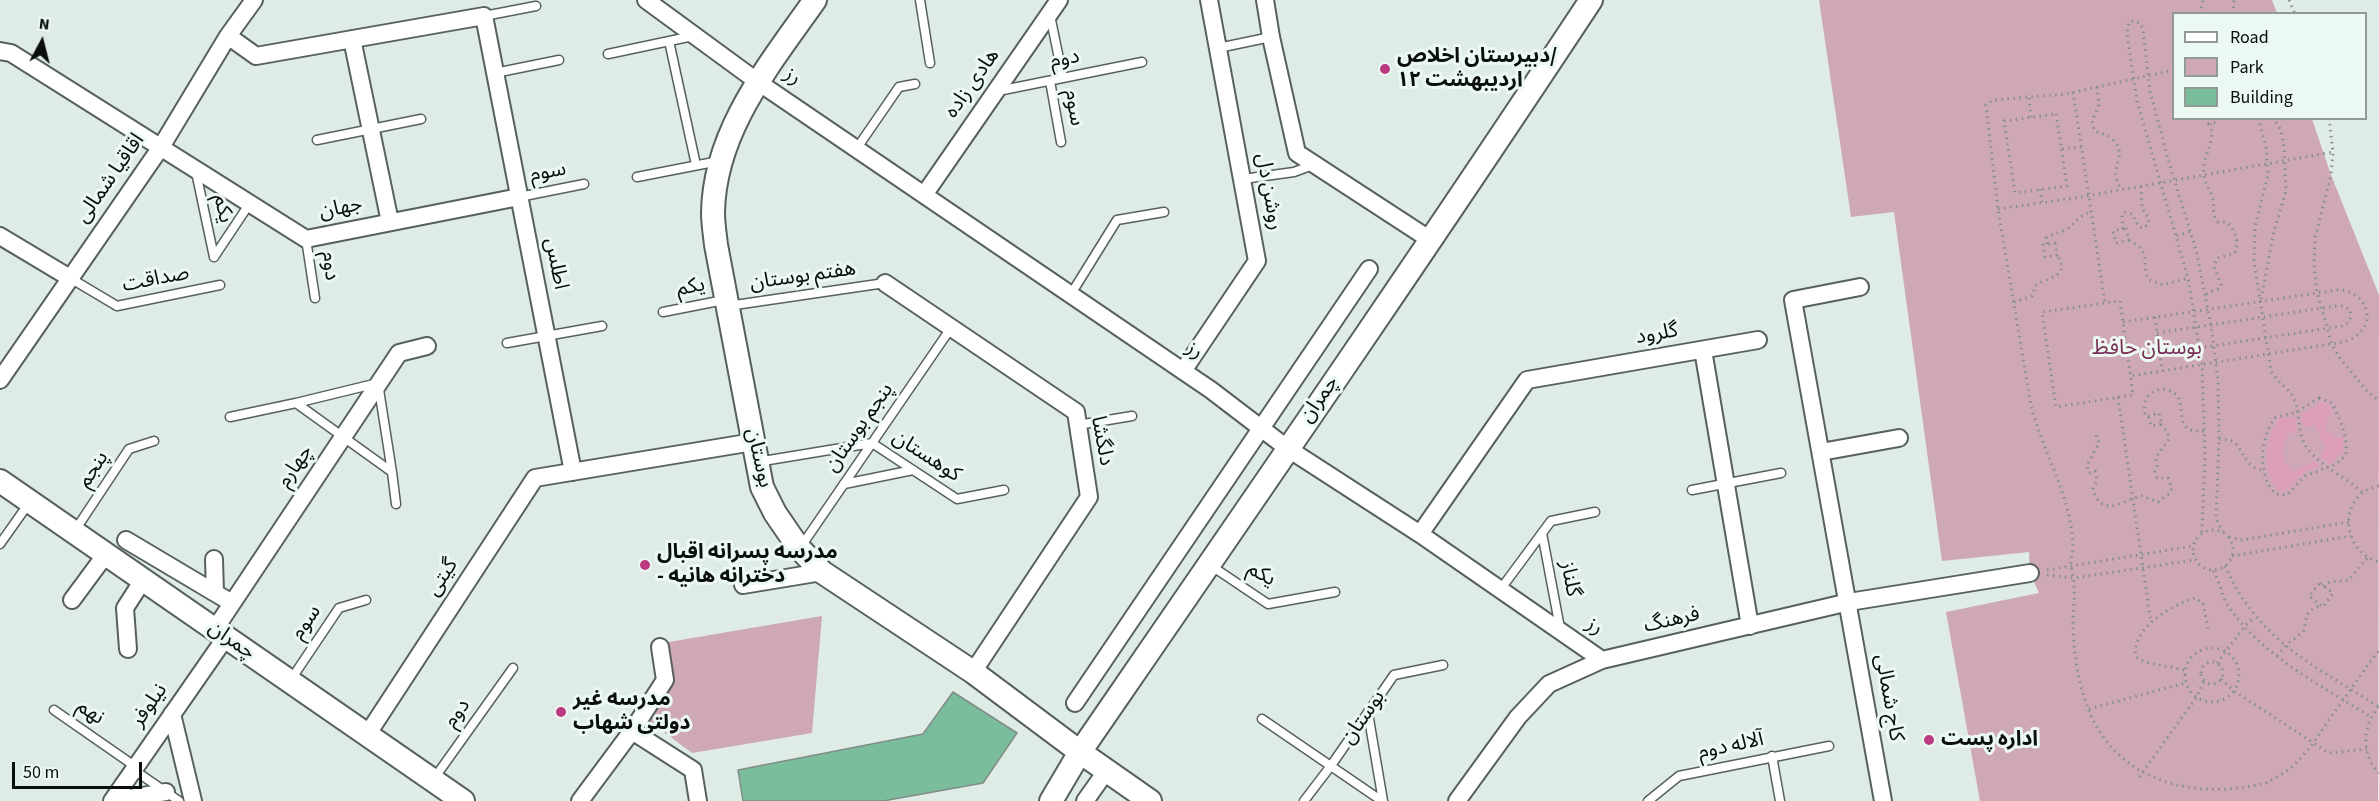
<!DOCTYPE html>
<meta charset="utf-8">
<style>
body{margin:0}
#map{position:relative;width:2379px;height:801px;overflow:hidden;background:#dfebe5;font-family:"Source Sans 3",sans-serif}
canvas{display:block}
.legend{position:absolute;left:2172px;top:12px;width:195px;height:108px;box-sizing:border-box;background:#ecf8f2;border:2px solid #929a96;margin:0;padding:8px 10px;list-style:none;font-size:18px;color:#0a0e0c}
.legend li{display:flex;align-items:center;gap:12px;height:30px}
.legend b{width:30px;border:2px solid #929a96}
.north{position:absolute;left:12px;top:12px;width:60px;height:60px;-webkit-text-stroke:4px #ecf8f2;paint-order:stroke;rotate:7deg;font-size:16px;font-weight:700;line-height:24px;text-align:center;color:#0a0e0c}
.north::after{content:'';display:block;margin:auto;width:21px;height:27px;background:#0a0e0c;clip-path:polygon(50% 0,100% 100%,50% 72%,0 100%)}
.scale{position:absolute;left:12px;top:762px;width:130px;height:27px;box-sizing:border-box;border:3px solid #0a0e0c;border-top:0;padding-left:8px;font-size:18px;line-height:21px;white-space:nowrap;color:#0a0e0c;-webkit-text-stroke:4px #ecf8f2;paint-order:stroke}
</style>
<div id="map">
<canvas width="2379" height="801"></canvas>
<ul class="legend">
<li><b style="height:8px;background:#fff"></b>Road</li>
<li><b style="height:16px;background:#cfa8b8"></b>Park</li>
<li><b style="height:16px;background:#79bd9d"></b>Building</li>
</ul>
<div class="north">N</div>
<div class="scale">50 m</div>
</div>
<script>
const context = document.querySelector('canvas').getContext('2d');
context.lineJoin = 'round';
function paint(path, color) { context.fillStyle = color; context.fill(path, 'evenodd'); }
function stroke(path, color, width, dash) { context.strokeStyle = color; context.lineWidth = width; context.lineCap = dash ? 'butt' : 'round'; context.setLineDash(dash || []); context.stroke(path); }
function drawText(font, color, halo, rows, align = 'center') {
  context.font = font + ' "Source Sans 3","Noto Sans Arabic",sans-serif'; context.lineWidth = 6; context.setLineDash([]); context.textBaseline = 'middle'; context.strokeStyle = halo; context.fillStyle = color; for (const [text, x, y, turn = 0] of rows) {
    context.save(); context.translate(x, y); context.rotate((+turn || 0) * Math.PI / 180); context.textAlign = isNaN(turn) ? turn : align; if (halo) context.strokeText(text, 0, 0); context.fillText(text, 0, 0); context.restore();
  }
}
paint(new Path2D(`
 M1819,0H2272L2277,13L2174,14V118L2312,119L2331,175L2379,295L2378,801H1980L1946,612L2039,593L2030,573L2029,552L1942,561L1894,212L1851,217Z
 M822,616L812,733L692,753L649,721L663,643Z`), '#cfa8b8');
paint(new Path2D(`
 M2322,402L2330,405L2332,410L2326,422V429L2335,438L2343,436V451L2330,464L2321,456L2325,447L2315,424L2304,428L2301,415Z
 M2280,418H2295L2296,432L2289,434C2280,446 2281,462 2293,471L2314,461L2320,466C2299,469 2297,487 2281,492C2260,477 2265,435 2280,418Z`), '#dd9eba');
const building = new Path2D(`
 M953,692L1017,733L983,783L883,801H743L738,770L923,734Z`);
paint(building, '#79bd9d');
stroke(building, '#828c87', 1.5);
const lane = new Path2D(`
 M920,0L930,63
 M1050,15L1063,78
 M484,16L536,6
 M669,41L696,165
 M1218,48L1271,37
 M608,54L693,36
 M495,73L559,60
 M1050,81L1061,142
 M998,91L1142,62
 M317,140L421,119
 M857,148L899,87L915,84
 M196,172L214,257
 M637,177L719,161
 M1243,179L1294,172L1313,165
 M519,197L584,184
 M306,239L315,298
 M214,257L250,203
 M70,278L117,306L220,285
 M1071,294L1117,220L1164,212
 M728,306L885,283
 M663,312L724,300
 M507,343L602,326
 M296,403L378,383L392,472
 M230,417L296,403L392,472L396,504
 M1078,425L1132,416
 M757,462L872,443L957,499L1004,490
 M844,484L913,470
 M1692,490L1781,473
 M74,532L129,449L154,441
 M1542,533L1560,628
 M0,544L29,503
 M800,548L951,328
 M1210,565L1268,604L1335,592
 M1500,590L1551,521L1595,512
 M290,681L339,608L366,600
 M54,710L136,767
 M1368,713L1383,801
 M1262,719L1382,801
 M1772,756L1780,801
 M134,770L179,801
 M433,780L513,668
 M1304,801L1330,767L1394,675L1443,665
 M1648,801L1679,776L1829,746`);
const street = new Path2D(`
 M646,0L758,82L1211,390L1287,448L1420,534L1602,660
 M1265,0L1271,37L1297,153L1432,241
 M228,36L256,56L484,16L573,472
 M352,39L390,222
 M0,51L11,53L306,239L519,197
 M924,195L1059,0
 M0,236L70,278
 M885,283L1076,412L1089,497L973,672
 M1860,287L1793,300L1883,801
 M1703,350L1750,626
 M1183,371L1257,261L1209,0
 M0,380L161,147L228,36L254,0
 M1821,452L1899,438
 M1420,534L1527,380L1758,340
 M126,540L232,603
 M214,559L215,593
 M743,585L822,572
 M72,600L106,554
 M215,629L399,353L427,346
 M128,649L125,608L143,580
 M1075,703L1369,269
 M172,714L193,801
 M632,731L693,770L698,801
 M367,735L535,478L753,442
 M112,801L226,637
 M112,801L166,792
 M580,801L632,731L665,680L660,647
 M1085,801L1107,770
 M1457,801L1518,717L1549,684L1602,660L1849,602L2030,573`);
const secondary = new Path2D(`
 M815,0C770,64 714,131 713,213C713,224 715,235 716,245L762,487L775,513L799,548L822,572L973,672L1080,752L1150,801
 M0,481L463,801
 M1051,801L1080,752C1252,502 1424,253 1591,0`);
stroke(lane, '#57615b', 11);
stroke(street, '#57615b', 20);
stroke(secondary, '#57615b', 26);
stroke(new Path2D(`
 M2289,0L2295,14
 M2200,14L2203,0
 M2233,14L2234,0
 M2174,70L2066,94L1993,100L1986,105L1998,209L2031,406C2043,452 2071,496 2073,545C2073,551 2071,557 2071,563C2071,570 2074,578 2074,585C2075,597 2073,610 2073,622C2073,650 2078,684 2089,711C2118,782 2195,801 2266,783C2275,778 2285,773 2293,766C2307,753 2318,736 2329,720C2346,696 2362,673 2379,650
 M2097,87L2099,105L2092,121L2094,130C2100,134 2107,134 2112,139C2125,151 2117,159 2116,171C2115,178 2118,184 2121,190
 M2073,92L2105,303
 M2029,98L2031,117
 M2056,114L2067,186L2015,193L2004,121Z
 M2207,118L2208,124L2217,122L2216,118
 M2258,118L2266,146L2268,175L2255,227L2254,262L2271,371C2278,384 2292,389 2296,404C2301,421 2297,439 2311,453C2326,469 2347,478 2363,493
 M2329,118L2333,152L2331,175L2315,238L2314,264L2317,292L2332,345L2340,358L2366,390L2379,401
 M2062,149L2081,147
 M2040,189L2042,202
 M1998,209L2081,197L2333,152
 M2126,228L2129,240L2116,243L2113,231Z
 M2123,229L2122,215L2124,212L2132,214L2139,227L2144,228L2149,223L2148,217L2142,208L2141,186
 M2177,236L2191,231
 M2129,240C2133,243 2138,245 2141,249C2149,259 2142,269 2149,280L2163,285L2188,278
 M2055,243L2057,255L2045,257L2043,245Z
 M2047,244L2046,238C2052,233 2058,234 2065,230C2076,224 2078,215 2091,212
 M2206,294L2220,288L2221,284L2214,267L2217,258L2235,253C2239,241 2236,232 2227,222H2218C2210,213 2216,206 2212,196C2209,188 2204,183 2204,174C2202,155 2215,146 2211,124
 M2261,299L2274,231L2286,191L2284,147L2281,131L2274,118
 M2120,301L2133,395L2056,407L2042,312Z
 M2014,302L2032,296L2036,285C2049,277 2071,277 2057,255
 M2155,317L2162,371
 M2123,322L2337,290C2363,289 2379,319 2356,336C2353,339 2347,341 2343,342L2130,376
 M2157,333L2336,306H2344L2350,310L2351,316L2348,323L2342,326L2160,354
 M2118,397L2151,623
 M2319,398L2332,403C2340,420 2348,436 2346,455L2336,464L2305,476L2287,495L2276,494C2257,477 2260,437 2275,418L2297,412Z
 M2148,416L2159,413L2162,424L2151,426L2148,416L2145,414C2140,393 2162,381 2178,396C2186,415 2174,433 2205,431
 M2096,435L2099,443L2087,465L2089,473L2095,471L2097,481L2093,489C2102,521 2126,498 2142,496L2158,502L2169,494L2172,488L2168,478H2157L2155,472L2157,466L2156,457L2169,439L2168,433L2160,424
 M2219,439L2233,441C2245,452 2245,469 2265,470
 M2379,486C2337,494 2340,551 2379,562
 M2193 550a20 20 0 1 1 40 0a20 20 0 1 1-40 0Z
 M2202,532L2205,456L2202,365L2188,278L2137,101L2127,34L2129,22L2134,21L2140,23L2143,29L2150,91L2168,159L2196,250L2211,325L2218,380L2219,439L2216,519L2223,532
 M2229,537L2242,540L2349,522
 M2232,556L2351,536
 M2225,566C2258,641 2314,665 2379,707
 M2047,570L2193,546
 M2213,571C2220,581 2221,594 2227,604C2260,655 2322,686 2371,717
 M2047,575L2074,578L2195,560
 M2320,583L2333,593L2323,607L2309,596Z
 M2323,586L2330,582L2349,580L2367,558
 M2185 675a27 27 0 1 1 54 0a27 27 0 1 1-54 0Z
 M2277,656L2285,646L2303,632C2309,616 2302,613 2321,605
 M2201 673a11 11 0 1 1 22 0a11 11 0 1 1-22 0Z
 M2217,663L2245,626L2255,617
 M2184,670L2145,662L2136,657C2130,629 2173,604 2195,598L2203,603L2209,633
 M2221,679L2234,691L2329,753L2367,749
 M2379,707C2362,724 2361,756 2379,773
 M2089,709L2185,683
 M2139,777L2196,698L2204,681`), '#868f8b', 3, [1.5, 4.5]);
stroke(lane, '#fff', 8);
stroke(street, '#fff', 16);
stroke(secondary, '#fff', 22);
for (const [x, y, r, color] of [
 [1385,69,6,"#bb3981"],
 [645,565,6,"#bb3981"],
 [561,712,6,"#bb3981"],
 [1929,740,6,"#bb3981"]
]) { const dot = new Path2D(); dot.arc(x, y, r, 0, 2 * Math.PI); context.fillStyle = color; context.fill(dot); stroke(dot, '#ecf8f2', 2); }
drawText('bold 21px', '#0a0e0c', '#ecf8f2', [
 ["دبیرستان اخلاص/",1397,57],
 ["۱۲ اردیبهشت",1397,81],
 ["مدرسه پسرانه اقبال",657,553],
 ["- دخترانه هانیه",657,577],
 ["مدرسه غیر",573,700],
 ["دولتی شهاب",573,724],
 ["اداره پست",1941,740]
], 'left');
drawText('21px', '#0a0e0c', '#ecf8f2', [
 ["دوم",1065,60,-11],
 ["رز",792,77,34],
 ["هادی زاده",973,84,-55],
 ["سوم",1073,108,80],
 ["سوم",548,173,-11],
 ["اقاقیا شمالی",111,179,-55],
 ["روشن دل",1268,192,80],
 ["یکم",222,209,78],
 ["جهان",341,209,-11],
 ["اطلس",555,264,79],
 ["دوم",329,266,82],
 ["هفتم بوستان",803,277,-8],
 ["صداقت",156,280,-11],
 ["یکم",691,288,-11],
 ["گلرود",1657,335,-10],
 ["رز",1194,351,34],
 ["چمران",1320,400,-55],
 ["پنجم بوستان",860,428,-55],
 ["دلگشا",1101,441,79],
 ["کوهستان",926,457,33],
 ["بوستان",758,458,77],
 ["چهارم",296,467,-56],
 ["پنجم",94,470,-57],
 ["یکم",1261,575,29],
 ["گیتی",443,578,-57],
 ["گلناز",1569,579,79],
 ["فرهنگ",1672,621,-13],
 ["سوم",307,623,-56],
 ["رز",1594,627,34],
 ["چمران",231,641,35],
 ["کاج شمالی",1888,698,80],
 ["نیلوفر",150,706,-55],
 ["نهم",90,713,35],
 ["دوم",458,714,-55],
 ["بوستان",1364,718,-55],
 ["آلاله دوم",1731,747,-12]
]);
drawText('21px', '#782e55', '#ecf8f2', [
 ["بوستان حافظ",2147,349]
]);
</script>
